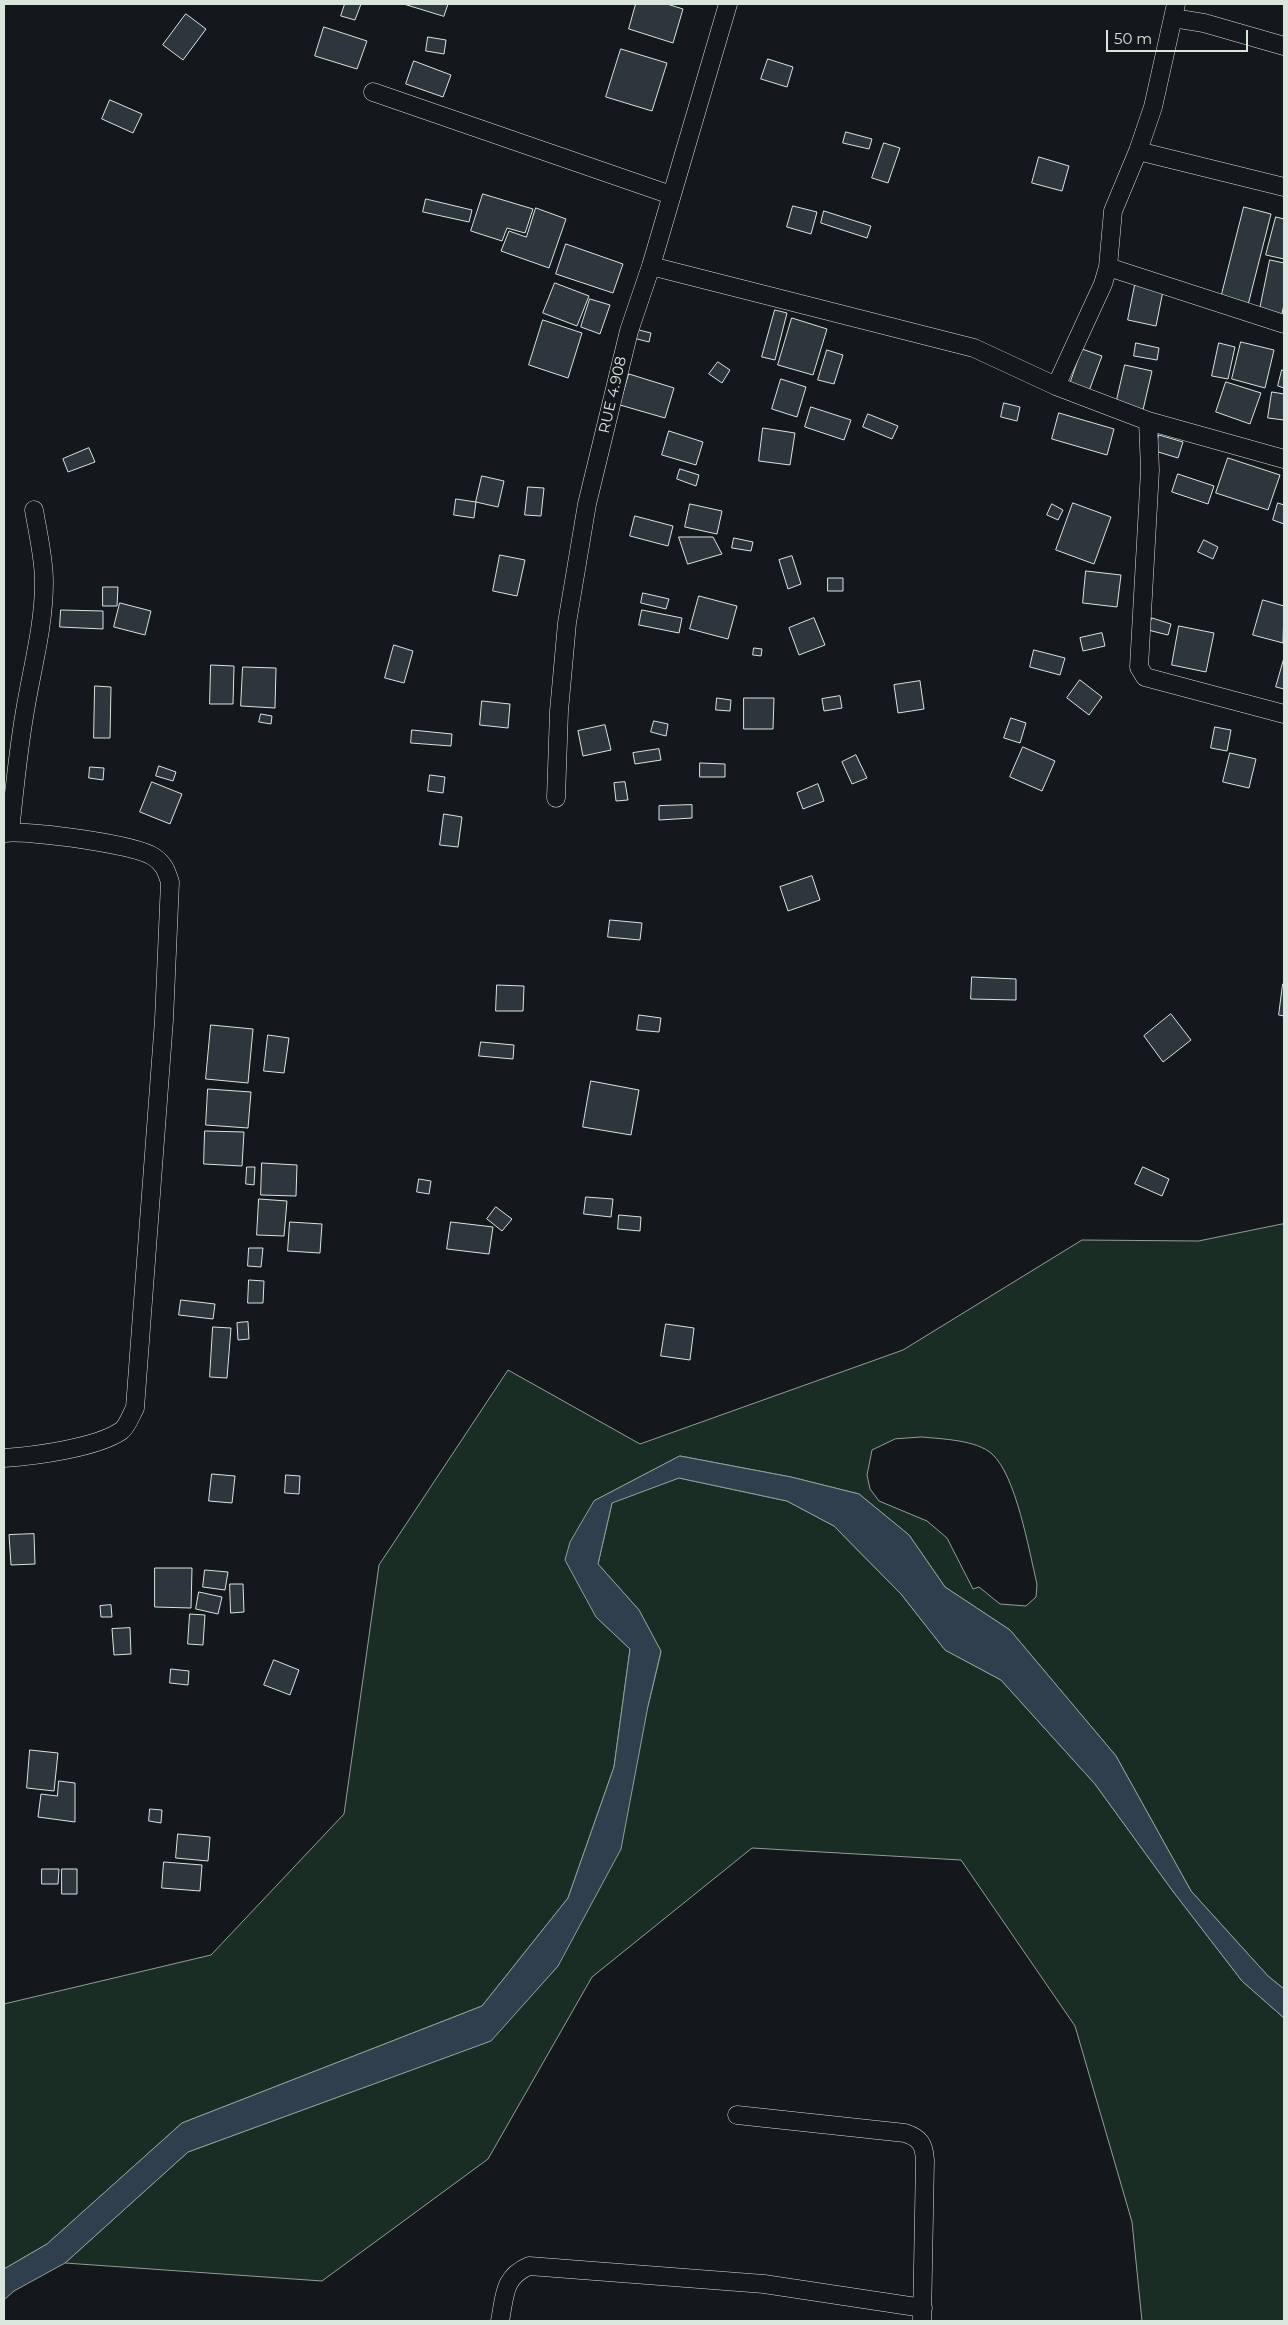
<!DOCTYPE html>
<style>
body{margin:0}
#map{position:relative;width:1288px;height:2325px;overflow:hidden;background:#14181c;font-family:Montserrat,sans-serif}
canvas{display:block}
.frame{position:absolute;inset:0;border:5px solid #d8e6dc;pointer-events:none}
.scale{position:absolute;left:1106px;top:30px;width:142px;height:22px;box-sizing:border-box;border:2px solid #d8e6dc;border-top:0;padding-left:6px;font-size:15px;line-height:18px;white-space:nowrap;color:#d8e6dc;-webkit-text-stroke:4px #14181c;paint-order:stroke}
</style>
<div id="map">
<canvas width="1288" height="2325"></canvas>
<div class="frame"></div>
<div class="scale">50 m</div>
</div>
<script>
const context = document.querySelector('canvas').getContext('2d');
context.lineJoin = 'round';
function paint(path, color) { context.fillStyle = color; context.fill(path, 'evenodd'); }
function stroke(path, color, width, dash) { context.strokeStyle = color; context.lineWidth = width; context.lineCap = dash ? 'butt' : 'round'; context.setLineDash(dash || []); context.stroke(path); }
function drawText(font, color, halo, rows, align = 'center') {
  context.font = font + ' Montserrat,sans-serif'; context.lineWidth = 4; context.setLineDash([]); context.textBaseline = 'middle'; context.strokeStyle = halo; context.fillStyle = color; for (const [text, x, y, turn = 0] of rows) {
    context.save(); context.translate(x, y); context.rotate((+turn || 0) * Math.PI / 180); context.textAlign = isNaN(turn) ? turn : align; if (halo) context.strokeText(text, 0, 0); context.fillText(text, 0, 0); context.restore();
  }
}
const green = new Path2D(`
 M1284,1224V1989L1268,1976L1191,1891L1116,1756L1010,1630L945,1587L909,1535L859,1494L791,1477L680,1456L594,1501L596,1617L630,1649L614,1767L568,1898L482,2006L182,2123L47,2244L4,2269V2004L211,1955L344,1814L379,1565L508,1370L640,1444L903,1350L1082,1240L1198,1241ZM922,1437C942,1439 977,1440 992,1454C1016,1475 1029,1551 1037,1584L1036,1597L1026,1606L1000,1604L979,1587L973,1589L947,1538L927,1521L879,1501L870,1489L867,1475L872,1450L895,1439Z
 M679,1478L787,1501L834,1526L901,1594L945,1650L1001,1680L1095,1784L1172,1890L1242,1981L1284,2018V2321H1142L1132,2222L1075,2026L961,1860L752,1848L592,1977L488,2159L322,2281L65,2263L188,2152L490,2041L558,1966L648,1706L661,1652L639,1610L598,1564L612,1503Z`);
paint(green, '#1a2d24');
stroke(green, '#939e99', 1);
const water = new Path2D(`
 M680,1456L791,1477L859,1494L909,1535L945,1587L1010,1630L1116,1756L1191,1891L1268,1976L1284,1989V2018L1242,1981L1172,1890L1095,1784L1001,1680L945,1650L901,1594L834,1526L787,1501L679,1478L612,1503L598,1564L639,1610L661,1651L648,1706L621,1849L558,1966L491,2041L188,2152L65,2263L14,2291L4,2300V2269L47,2244L182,2123L482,2006L568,1898L614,1767L630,1649L596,1617L565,1560L570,1542L594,1501Z`);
paint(water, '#2f3f4d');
stroke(water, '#939e99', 1);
const building = new Path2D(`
 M345,4H361L355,20L341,16Z
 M404,4H448L444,16Z
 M636,4H667L683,9L673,43L629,29Z
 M186,14L206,29L183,60L163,45Z
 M324,27L367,41L357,69L315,56Z
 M428,37L446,40L444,54L426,51Z
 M621,49L667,63L652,111L606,97Z
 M768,59L793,67L787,87L761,79Z
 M414,61L451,75L443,97L406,84Z
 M110,100L142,114L133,133L102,119Z
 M846,132L872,139L869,149L843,143Z
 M884,143L900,148L888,183L872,178Z
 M1039,157L1069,166L1062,191L1032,183Z
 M483,194L533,209L525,233L507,228L502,241L471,231Z
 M426,199L472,210L469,222L423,212Z
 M793,206L817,212L811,234L787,227Z
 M1244,207L1271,214L1247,309L1220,302Z
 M536,208L566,219L549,268L501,251L509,231L526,237Z
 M824,211L871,226L867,238L821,223Z
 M1276,217L1284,219V259L1266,255Z
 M566,244L623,264L613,293L556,274Z
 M1270,260L1284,263V304L1281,319L1259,314Z
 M555,283L589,296L577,326L543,313Z
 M1135,285L1163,291L1156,326L1128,320Z
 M590,299L610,305L600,334L581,327Z
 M775,310L787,313L775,360L762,357Z
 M792,318L827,329L813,375L778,365Z
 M543,320L582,333L568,378L529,365Z
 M635,329L651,333L649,342L633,338Z
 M1241,342L1274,350L1265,388L1232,379Z
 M1136,343L1159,348L1157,360L1134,356Z
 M1219,343L1235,347L1228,379L1212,376Z
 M1082,349L1102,356L1089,391L1070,384Z
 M827,350L843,355L834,384L818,380Z
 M718,362L730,370L722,383L709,374Z
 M1125,365L1152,371L1143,410L1116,404Z
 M1282,370L1284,371V388L1278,386Z
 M629,374L674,388L665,418L620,405Z
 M781,379L806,387L797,417L772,409Z
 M1226,382L1261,393L1250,424L1216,412Z
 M1272,392L1284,394V420L1268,418Z
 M1004,403L1020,407L1017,421L1001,417Z
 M811,407L851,420L844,440L805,427Z
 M1059,413L1114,429L1107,455L1052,439Z
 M868,414L898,426L892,439L863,427Z
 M763,428L795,433L790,465L759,461Z
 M669,431L703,442L696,465L662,455Z
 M1159,435L1183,442L1178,458L1155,451Z
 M89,448L95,462L68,472L63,459Z
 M1228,458L1280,475L1268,510L1216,493Z
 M680,469L699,475L696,486L677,479Z
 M1178,474L1214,486L1208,504L1172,492Z
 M482,476L504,481L498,507L476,502Z
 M528,487L544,488L541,516L525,515Z
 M456,499L476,502L474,518L454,515Z
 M1073,503L1111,517L1094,564L1056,550Z
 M1278,503L1284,505V524L1273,520Z
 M690,504L722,511L717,534L685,527Z
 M1052,504L1063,510L1058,520L1047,515Z
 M635,516L673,526L668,546L630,536Z
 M679,537H713L722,554L688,564Z
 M734,538L753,542L751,551L732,548Z
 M1204,540L1218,547L1213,559L1198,552Z
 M500,555L525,560L517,596L493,591Z
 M792,556L801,584L788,589L779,560Z
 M1086,571L1121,575L1117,607L1083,603Z
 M828,578H843V591H828Z
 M103,587H118L117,606H103Z
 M643,593L669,599L666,609L641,603Z
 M699,596L737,606L728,639L690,629Z
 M1263,600L1284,606L1283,643L1253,635Z
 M120,603L151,611L145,635L114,627Z
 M61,610L103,611V629L60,627Z
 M642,610L682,618L679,633L639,625Z
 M814,618L825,645L799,655L789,628Z
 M1152,618L1171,624L1168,635L1148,630Z
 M1179,626L1214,633L1206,672L1172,665Z
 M1102,633L1105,646L1083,651L1080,638Z
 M394,645L413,651L404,683L385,678Z
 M754,648L762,649L761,656L753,655Z
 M1034,650L1065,658L1060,675L1030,667Z
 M1284,658V689L1276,687Z
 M211,665L234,666L233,704H210Z
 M243,667L276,668L275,708L241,706Z
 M1080,680L1102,697L1089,715L1067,698Z
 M920,681L924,709L898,713L894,685Z
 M95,686L111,687L110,738H94Z
 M840,696L842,708L824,711L822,699Z
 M717,698L731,700L730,711L716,710Z
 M744,698H774L773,729H744Z
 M482,701L510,704L508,728L480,725Z
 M261,714L272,716L271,724L259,722Z
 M1011,718L1026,723L1020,743L1004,738Z
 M654,721L668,724L666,736L651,732Z
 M605,725L611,750L583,756L578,731Z
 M1215,727L1231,730L1227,751L1211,748Z
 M412,730L452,734L451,746L411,743Z
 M1023,747L1055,761L1042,791L1010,777Z
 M659,749L661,760L635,764L633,753Z
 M1230,753L1256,759L1249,788L1223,782Z
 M856,755L867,778L852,784L842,762Z
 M700,763L725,764V777H700Z
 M159,766L176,772L173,781L156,776Z
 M90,767L104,768L103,780L89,778Z
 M430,775L445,777L443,793L428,791Z
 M152,782L182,794L170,824L140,812Z
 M625,782L628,800L616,801L614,783Z
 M818,784L824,801L803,809L797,793Z
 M692,805V818L659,820V806Z
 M444,814L462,817L458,847L440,845Z
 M812,876L820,900L788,911L780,887Z
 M610,920L642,923L640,940L608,937Z
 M972,977L1016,979V1000L971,999Z
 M1283,984H1284V1016L1279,1015Z
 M497,985L524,986L523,1011H496Z
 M1171,1014L1191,1040L1163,1062L1144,1036Z
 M639,1015L661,1018L659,1032L637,1030Z
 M211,1025L253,1029L248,1083L206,1079Z
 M268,1035L289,1038L284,1073L264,1071Z
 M481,1042L514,1045L513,1059L479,1056Z
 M591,1081L639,1090L631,1135L583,1127Z
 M208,1089L251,1092L248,1128L206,1125Z
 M205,1131L244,1132L242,1166L204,1164Z
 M262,1163L297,1165L296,1196L261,1195Z
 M247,1167H255L254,1185L246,1184Z
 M1143,1167L1169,1179L1162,1196L1135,1184Z
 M419,1179L431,1181L429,1194L417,1192Z
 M586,1197L613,1199L611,1217L584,1214Z
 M259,1199L287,1201L284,1236L257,1235Z
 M496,1207L512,1219L502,1231L487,1219Z
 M619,1215L641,1217L640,1231L618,1229Z
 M290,1222L322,1224L320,1253L288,1251Z
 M451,1222L493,1227L489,1254L447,1249Z
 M249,1248H263L261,1267L248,1266Z
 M249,1280L264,1281L263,1303H248Z
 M181,1300L215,1304L213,1319L179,1315Z
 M248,1322L249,1339L238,1340L237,1323Z
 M666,1324L694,1328L690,1360L661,1356Z
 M213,1327L231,1328L227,1378L210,1377Z
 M212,1474L235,1476L232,1503L209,1501Z
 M286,1475L300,1476L299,1494L285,1493Z
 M34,1534L35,1564L11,1565L9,1535Z
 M155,1568H192L191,1608L155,1607Z
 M205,1570L228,1572L225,1590L203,1587Z
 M230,1584H243L244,1612L231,1613Z
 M199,1592L222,1597L218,1614L196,1609Z
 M111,1605L112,1617H101L100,1606Z
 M190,1614L205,1615L203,1645L188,1644Z
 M130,1628L131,1654L114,1655L112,1629Z
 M274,1660L299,1670L290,1695L264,1685Z
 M171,1669L189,1671L188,1685L170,1683Z
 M30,1750L58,1753L54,1791L27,1788Z
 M59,1781L75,1783V1822L38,1817L41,1794L57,1796Z
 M150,1809L162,1810L161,1823L149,1821Z
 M178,1834L210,1837L208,1861L176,1858Z
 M164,1862L202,1865L200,1891L162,1888Z
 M42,1869H59L58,1884H42Z
 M62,1869H77V1894H62Z`);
paint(building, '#2c363c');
stroke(building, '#d8e6dc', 1);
const street = new Path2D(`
 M1173,18L1204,23L1284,46
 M373,92L671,195
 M1138,151L1284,187
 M651,266L974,348L1056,386L1148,421L1284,459
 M1108,267L1284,324
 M1056,386L1103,284L1108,267L1113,211L1138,151L1153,107L1176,4
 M1148,421L1150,470L1139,667L1145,677L1284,714
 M556,798L559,711L567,623L587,504L629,331L651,266L728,4
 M10,832C14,792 18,751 25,711C32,668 44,626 44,582C44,558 38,534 34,510
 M4,833C28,830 135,844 154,857C164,864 166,870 170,882L164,1020L135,1408C131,1415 127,1427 121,1431C96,1448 34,1456 4,1458
 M737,2115L905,2133C920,2138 924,2144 925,2160L922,2321
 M500,2321C505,2296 503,2277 529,2266L764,2284L923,2308`);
stroke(street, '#d8e6dc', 19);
stroke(street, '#14181c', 18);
drawText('15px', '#d8e6dc', '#14181c', [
 ["RUE 4.908",613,395,-77]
]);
</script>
